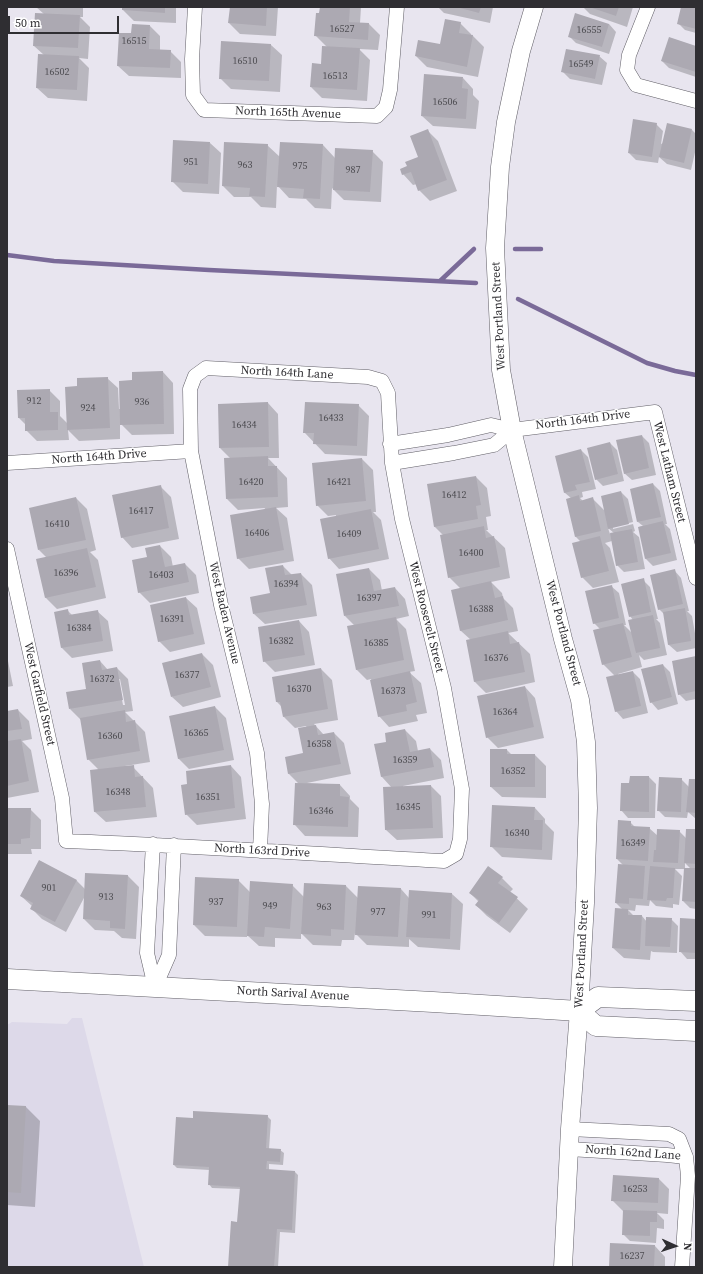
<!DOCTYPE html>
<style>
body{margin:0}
#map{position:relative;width:703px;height:1274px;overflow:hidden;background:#e8e5ef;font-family:"Source Serif 4",serif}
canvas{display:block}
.frame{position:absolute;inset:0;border:8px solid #2f2e32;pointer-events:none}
.north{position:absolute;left:655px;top:1226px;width:40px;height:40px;-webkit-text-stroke:3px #fff;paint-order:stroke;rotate:93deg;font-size:11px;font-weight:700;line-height:16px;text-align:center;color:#2f2e32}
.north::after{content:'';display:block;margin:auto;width:14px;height:18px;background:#2f2e32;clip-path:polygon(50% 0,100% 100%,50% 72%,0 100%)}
.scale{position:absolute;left:8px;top:16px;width:111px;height:18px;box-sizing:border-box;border:2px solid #2f2e32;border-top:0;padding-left:5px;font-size:12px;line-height:14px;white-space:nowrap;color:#2f2e32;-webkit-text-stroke:3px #fff;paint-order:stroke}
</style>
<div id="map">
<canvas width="703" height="1274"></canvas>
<div class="frame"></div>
<div class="north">N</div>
<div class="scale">50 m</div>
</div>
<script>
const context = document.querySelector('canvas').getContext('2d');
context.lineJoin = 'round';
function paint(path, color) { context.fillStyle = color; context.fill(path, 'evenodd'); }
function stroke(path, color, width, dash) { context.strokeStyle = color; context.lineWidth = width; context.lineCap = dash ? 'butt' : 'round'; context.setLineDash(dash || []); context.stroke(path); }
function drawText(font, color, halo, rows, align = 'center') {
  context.font = font + ' "Source Serif 4",serif'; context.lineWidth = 3; context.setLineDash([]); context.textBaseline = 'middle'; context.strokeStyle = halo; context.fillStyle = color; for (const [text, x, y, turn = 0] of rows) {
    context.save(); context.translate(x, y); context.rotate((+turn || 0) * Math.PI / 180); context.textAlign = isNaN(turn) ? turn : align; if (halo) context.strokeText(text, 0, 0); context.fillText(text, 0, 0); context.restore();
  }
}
paint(new Path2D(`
 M72,1018H82L144,1267H7V1025L12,1022L67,1024Z`), '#ddd9e9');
paint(new Path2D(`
 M36,7H83V17H80L90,27L88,59L79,58L89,68L87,101L48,98L37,88L44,55L34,46L44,14Z
 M123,7H176V23L134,21L123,10Z
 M231,7H278L276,36L240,34L229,23Z
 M321,7H361L360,23L369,24L380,35L378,50L359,49L370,60L367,101L322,98L311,87L322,65L327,47L315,35Z
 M438,7H493L490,23L444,13Z
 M583,7H633L627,27L590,14Z
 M682,7H696V33L685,30L678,23Z
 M460,23L471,34V36H473L484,47L478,77L427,67L416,56L441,46Z
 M609,24L616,32L609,54L576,43L569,36Z
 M150,26L160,36V50L170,51L181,62V78L129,76L118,66L132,34Z
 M222,42L271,45L282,55L280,92L231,89L220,78Z
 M696,47V77L669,68L662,61Z
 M599,56L607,63L602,85L570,79L563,72Z
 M463,78L473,89V95L479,101L476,129L433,126L422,116Z
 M656,124L663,131L661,144L692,130L696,134V148L691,170L667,164L659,157L658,163L636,160L629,153Z
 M427,130L438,141L457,191L430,201L419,190L417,184L413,185L403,174L408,167L419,158Z
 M210,143L221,153L219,194L183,192L172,181Z
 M267,145L280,157L323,145L335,158L372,151L383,162L381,202L344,200L332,188L331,209L315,208L306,199L289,198L277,185L276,208L261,207L251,197H234L223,186Z
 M163,372L173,383L174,434L132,435L120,423V439L79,441L68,430L69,440L37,441L26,430V425L19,418L49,390L60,401V416L68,424L78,387L107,378L118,388L119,409H121Z
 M268,403L278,414L279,458H268L287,478L288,507L276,508L287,518L294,561L249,569L238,558L265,508L238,510L227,499L231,459L220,448L219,405Z
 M358,405L369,416L367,456L325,454L304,432Z
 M642,436L649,443L656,475L632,480L624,473Z
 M610,443L617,450L624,481L603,486L596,479Z
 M581,450L588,457L596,489L582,492L583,497L580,498L583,501L593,499L605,511L621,492L628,499L633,522L613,527V529L633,524L635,531L633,532L639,537L645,569L624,572L617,565L612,541L605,543L610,548L619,582L593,588L582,577L581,542L576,537L571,498L565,493L556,457ZM608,528L614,533L610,534Z
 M362,459L373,470L376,512H373L381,520L389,559L339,569L329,558L336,515L328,516L317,505Z
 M476,477L487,488L491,516L486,517L488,530H486L505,548L510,578L491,582L502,593L503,598L513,608L518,631L508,633L530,654L535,682L486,693L475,682L467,641L471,640L461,631V589L449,577L443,535L434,526Z
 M653,484L660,491L667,524H665L670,529L677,560L653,566L646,559L639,527L643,526L638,522Z
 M160,486L171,497L179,539L132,548L122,537Z
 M76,498L87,509L96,550L90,552L98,560L106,598L57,609L46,598L38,560L47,558L39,550Z
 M160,546L171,557L173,567L185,564L196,575L199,593L150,603L139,592L148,558Z
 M283,566L292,575L301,574L312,585L317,616L265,624L254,614L271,594Z
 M369,569L380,580L382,591L395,588L405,599L409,616L396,619L406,629L415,671L409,672L421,683L427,713L416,715L418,721L389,727L379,716L371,679L367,680L356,669L355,626L345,616Z
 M674,570L681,578L689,611H687L692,616L696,639V648L677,652L669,645L664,614L659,609Z
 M643,580L650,587L658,619H656L660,623L667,655L644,660L639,655L642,667L618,674L619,676L633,672L640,679L648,713L623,719L616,711L615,676L603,664L600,629L594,623L611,586L619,593L626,625H624L632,633L633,620L630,616Z
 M186,598L197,608L205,644L170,652L159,641Z
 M68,611L72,615L97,611L108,621L113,651L72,658L62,648Z
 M299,621L309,632L315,665L275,672L264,661Z
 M202,654L213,665L221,697L183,707L172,697Z
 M7,656L13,686L7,687Z
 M696,657V699L686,701L679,694Z
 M100,661L108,670L117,668L128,679L133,711L125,712L145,732L150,762L125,766V767H133L153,788L157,817L106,822L95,812L99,770L88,759L81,720L70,709L87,690ZM118,679H120L125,705H123Z
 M663,665L670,672L678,704L658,710L651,702Z
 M321,669L332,680L338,720L314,724L324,735L334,733L344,743L351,774L307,783L340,785L350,796V799L359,808L358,837L305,836L295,825L296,784H299L289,774L286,758L304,754L307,728L306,726L295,728L284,717L283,708L277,702Z
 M525,687L535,698L544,738L498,748L487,737Z
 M215,707L226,718L234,760L189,769L178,758Z
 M18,710L29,721L32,739L22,741L31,750L39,792L7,798V712Z
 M405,730L416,741L418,751L430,749L441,760L444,778L403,786V787L431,786L441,796L443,838L397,840L386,830L392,788L382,777L376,745L388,743Z
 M507,750L512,755H535L546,766V798L502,797L491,787Z
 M231,766L241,777L246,819L197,825L186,814L188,785Z
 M631,777H649L656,784L655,818H628L621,810L630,784Z
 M681,779L689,787L696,780V819L688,812L687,818L665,817L658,810Z
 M535,808L545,819V823L554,832L552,860L502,857L491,846Z
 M7,809H30L41,820V849H31L32,854H7Z
 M630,822L635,827L649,828L658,836L679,831L686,838L696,830V909L690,908L683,901L685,869H675L682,876L679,905L673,904V908L656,906L650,900L649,906L636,905L635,911L628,910L634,916H642L647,922L671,919L678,926L677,953L653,952L651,951L650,960L624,958L613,948L623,910L616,903L623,865L617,859ZM685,863L691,869H685Z
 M40,861L77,881L86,890V874L128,876L139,887L136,939L122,938L114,931L95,930L84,919L85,896L66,932L42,919L31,908L32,906L21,896Z
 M502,878L513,889L510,892L528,909L510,933L487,916L476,905L479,902L470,893Z
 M238,880L250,892L292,885L304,897L346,886L358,898L401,889L409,898L452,894L463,904L460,950L418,947L409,939V947L367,945L355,933L354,940H342L341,946L313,945L301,933V939L275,938V947L259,946L247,935V937L205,936L194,925Z
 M696,920V959H687L680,951Z
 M7,1106L26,1107L40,1121L35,1207L7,1205Z
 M267,1116L271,1120L269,1149L280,1150L284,1153L283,1165L269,1164V1171L295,1172L298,1175L295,1233L280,1232L278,1267H229L238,1223L241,1189L212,1188L209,1184V1170L177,1168L174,1165L194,1119Z
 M659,1179L669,1189L668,1214L657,1213L664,1220V1229L657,1228L656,1243L630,1241L623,1234V1211L612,1200Z
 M655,1246L665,1257V1267H610Z`), '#0003');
stroke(new Path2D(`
 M515,249H541
 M7,255L54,261L209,270L476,283
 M440,281L474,249
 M518,299L647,363L675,371L696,375`), '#7a6a98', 4.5);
paint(new Path2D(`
 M122,7H165V13L122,10Z
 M230,7H267L266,26L228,23Z
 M320,7H350L349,22L369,23L368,40L314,36L316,13H319Z
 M456,7H481L479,13Z
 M589,7H619L616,16Z
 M681,7H696V29L677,24Z
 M35,13L80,15L78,48L33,46Z
 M575,13L609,24L602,47L568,37Z
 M445,19L461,22L459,33L473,35L467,67L415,56L418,40L440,44Z
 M132,24L150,25L149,49L171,50L170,68L117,66L119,33H131Z
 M669,37L696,46V72L661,61Z
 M221,41L271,44L269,81L219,79Z
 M322,46L360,48L357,90L310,87L312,63L321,64Z
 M566,49L600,55L595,79L561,72Z
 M38,54L79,56L77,90L36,88Z
 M424,74L463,77L462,88L468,89L466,119L421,116Z
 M633,119L657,123L652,157L628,153Z
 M667,123L692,129L684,163L659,157Z
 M428,129L447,180L418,191L411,172L402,175L400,169L407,166L405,162L418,157L410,136Z
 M173,140L210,142L208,184L171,182Z
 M224,142L268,144L265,197L249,196L250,188L222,186Z
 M280,142L323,144L320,199L303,198L304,189L277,187Z
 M335,148L373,150L370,192L333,190Z
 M163,371L164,424L120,425L119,381L132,380V372Z
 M108,377L110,428L67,430L65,387L77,386V378Z
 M50,389V412H58V430L25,431V418H18L17,390Z
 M268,402L269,447L219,448L218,404Z
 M305,402L359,404L357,446L313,444L314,433H303Z
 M642,435L649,468L624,474L616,440Z
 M610,442L618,474L595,480L587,448Z
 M581,449L590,482L575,485L577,490L564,493L555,456Z
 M268,456V466H277L278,497L226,499L224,458Z
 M362,458L366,501L316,506L312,463Z
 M476,476L481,505L476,506L478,519L434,527L427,484Z
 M653,483L661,517L637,522L630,489Z
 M161,485L169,528L121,538L112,495Z
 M621,491L629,524L608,529L601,496Z
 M579,495L580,501L593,497L601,531L575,537L566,499Z
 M76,497L86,540L38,550L29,508Z
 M276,507L284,550L237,559L230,515Z
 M371,509L379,549L328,559L320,519Z
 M663,521L671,553L645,559L638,527Z
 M484,526L486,538L494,536L500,567L448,578L440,535Z
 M632,529L638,562L616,566L610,533Z
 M600,536L609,571L581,578L572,543Z
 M160,545L165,567L185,563L189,582L138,593L132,560L147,557L145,548Z
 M87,548L96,587L45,598L36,559Z
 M283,565L285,575L301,573L307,605L253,614L250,597L270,593L265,568Z
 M369,568L374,591L395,587L399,606L344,616L336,574Z
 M675,569L683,604L658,610L650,575Z
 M644,578L651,612L629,617L621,584Z
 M491,581L495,598L503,596L508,620L460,631L451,590Z
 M612,585L619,618L593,624L585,591Z
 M186,597L194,634L158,642L150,605Z
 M685,608L691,641L668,645L663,612Z
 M68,609L69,615L98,610L103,641L61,648L54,612Z
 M653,615L660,648L636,653L628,620Z
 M396,617L404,660L356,670L347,626Z
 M299,620L305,655L263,662L258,627Z
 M623,623L632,657L602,665L593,630Z
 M508,631L510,644L519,642L525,672L474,682L466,640Z
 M202,653L211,687L171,697L162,663Z
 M696,656V691L678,695L672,661Z
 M100,660L102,670L117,667L123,700L69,709L66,692L86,689L82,663Z
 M663,664L672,697L650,703L641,669Z
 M321,668L328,709L283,717L280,702H276L272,677Z
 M410,671L417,702L406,705L407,711L378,717L370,680Z
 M633,671L641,706L615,712L606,677Z
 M525,686L534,727L486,738L477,696Z
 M215,706L224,750L178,759L169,716Z
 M18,709L22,729L7,731V711Z
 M125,710L126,722L135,720L140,751L87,760L80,718Z
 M316,725L318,735L334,732L341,764L288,774L285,757L303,753L298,728Z
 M405,729L410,752L430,748L434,767L381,777L374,744L386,742L385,733Z
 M21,739L29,781L7,786V741Z
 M490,749H507V754H535V787H490Z
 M134,765L135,777L143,776L146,807L94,812L90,770Z
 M231,765L235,808L185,815L181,785L187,784L186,771Z
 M630,776H649V812L620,811L621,783H629Z
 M659,777L682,778L681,812L657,811Z
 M689,779H696V813L686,812Z
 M295,783L340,784V796L349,797L348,827L293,825Z
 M431,785L433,828L385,830L383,787Z
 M492,805L535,807L534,820H543L542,850L490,847Z
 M7,808H31L30,838L21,839V844H7Z
 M618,820L631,821V826L650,827L648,861L616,859Z
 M657,829L680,830L678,863L653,862L654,850H656Z
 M686,829H696V864L684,863Z
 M39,860L77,880L55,922L30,909L33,903L20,896Z
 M618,864L645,866L643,899L629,898V904L615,903Z
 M488,866L503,877L498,883L518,897L499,923L475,905L479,900L469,893Z
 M650,866L675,868L673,898H667L666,901L647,900Z
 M684,868H696V902L682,901Z
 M85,873L128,875L125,929L110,928V921L83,919Z
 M195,877L239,879L237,927L193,925Z
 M250,881L293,884L290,929L265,927L264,937L247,936Z
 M304,883L346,885L344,930L331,929V936L301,934Z
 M358,886L401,888L398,937L355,935Z
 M409,890L452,893L450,939L406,937Z
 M615,908L628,909V915H642L640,950L612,948Z
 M646,917L672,918L670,947L645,946Z
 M680,918L696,919V953L679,952Z
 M7,1105L26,1106L21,1193L7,1192Z
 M193,1111L268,1115L266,1148L281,1149L280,1162L267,1161L266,1169L295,1171L292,1230L277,1229L274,1267H228L231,1221L237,1222L240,1187L208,1185L209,1167L173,1165L176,1117L193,1118Z
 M613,1175L659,1178L658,1203L611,1201Z
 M623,1210L657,1211V1222H650V1236L622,1235Z
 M610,1243L655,1245L654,1267H609Z`), '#aca9b2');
const minor = new Path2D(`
 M195,7L192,59L193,95L204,110L377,116L386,107L390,90L397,7
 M648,7L629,55L627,70L636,85L696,101
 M390,444L448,435L491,425L512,430L655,412L696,578
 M7,463L191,451
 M392,463L454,453L494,445L512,430
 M7,549L62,798L66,841C192,846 318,854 444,861L456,854L460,839L462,789L444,688L402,519L392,463L388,393L382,381L368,377L206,368L195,376L190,389L191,451L221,605L257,753L262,804L260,851
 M153,844L147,953L155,987
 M155,987L169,955L174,845
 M570,1129L669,1134L679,1139L686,1157L688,1176L682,1267
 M569,1149L667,1155L686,1157`);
const tertiary = new Path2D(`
 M534,7L521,51L506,122L500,167L495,248L501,370L512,430L563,639L580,700L586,742L588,808L585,903L579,1011L570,1129L563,1267`);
const secondary = new Path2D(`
 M7,979L433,1002L579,1011L596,1026L696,1031
 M579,1011L598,997L696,1001`);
stroke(minor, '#615f67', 15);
stroke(tertiary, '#615f67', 19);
stroke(secondary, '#615f67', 21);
stroke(minor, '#fff', 14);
stroke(tertiary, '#fff', 18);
stroke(secondary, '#fff', 20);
drawText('10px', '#4e4d52', null, [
 ["16527",342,29],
 ["16555",589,30],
 ["16515",134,41],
 ["16510",245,61],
 ["16549",581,64],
 ["16502",57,72],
 ["16513",335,76],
 ["16506",445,102],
 ["951",191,162],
 ["963",245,165],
 ["975",300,166],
 ["987",353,170],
 ["912",34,401],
 ["936",142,402],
 ["924",88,408],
 ["16433",331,418],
 ["16434",244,425],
 ["16420",251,482],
 ["16421",339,482],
 ["16412",454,495],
 ["16417",141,511],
 ["16410",57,524],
 ["16406",257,533],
 ["16409",349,534],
 ["16400",471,553],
 ["16396",66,573],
 ["16403",161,575],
 ["16394",286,584],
 ["16397",369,598],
 ["16388",481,609],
 ["16391",172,619],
 ["16384",79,628],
 ["16382",281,641],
 ["16385",376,643],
 ["16376",496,658],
 ["16377",187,675],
 ["16372",102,679],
 ["16370",299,689],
 ["16373",393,691],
 ["16364",505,712],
 ["16365",196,733],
 ["16360",110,736],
 ["16358",319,744],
 ["16359",405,760],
 ["16352",513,771],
 ["16348",118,792],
 ["16351",208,797],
 ["16345",408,807],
 ["16346",321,811],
 ["16340",517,833],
 ["16349",633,843],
 ["901",49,888],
 ["913",106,897],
 ["937",216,902],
 ["949",270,906],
 ["963",324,907],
 ["977",378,912],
 ["991",429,915],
 ["16253",635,1189],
 ["16237",632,1256]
]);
drawText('12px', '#2f2e32', '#fff', [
 ["North 165th Avenue",288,113,2],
 ["West Portland Street",499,316,-93],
 ["North 164th Lane",287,373,3],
 ["North 164th Drive",583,420,-7],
 ["North 164th Drive",99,457,-4],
 ["West Latham Street",669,472,76],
 ["West Baden Avenue",224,613,77],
 ["West Roosevelt Street",426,617,76],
 ["West Portland Street",563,633,75],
 ["West Garfield Street",39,694,77],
 ["North 163rd Drive",262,851,3],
 ["West Portland Street",582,954,-87],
 ["North Sarival Avenue",293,994,3],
 ["North 162nd Lane",633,1153,4]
]);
</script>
